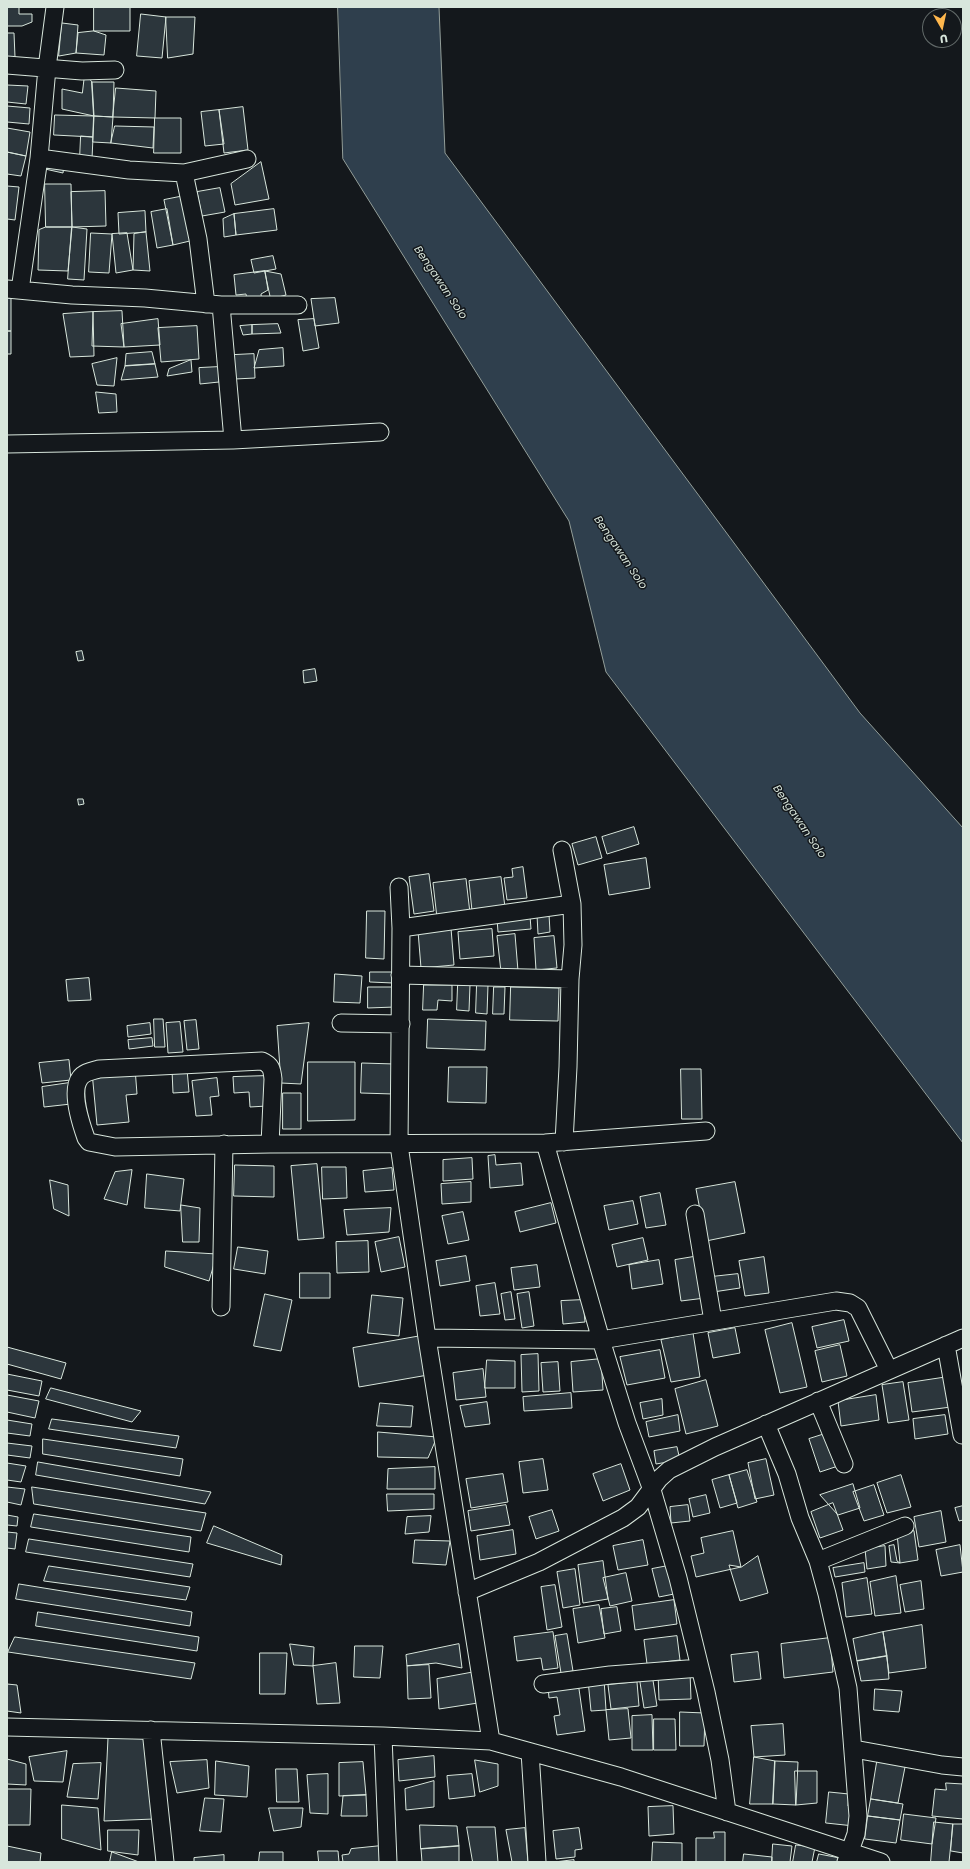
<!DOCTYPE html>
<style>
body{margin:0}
#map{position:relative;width:970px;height:1869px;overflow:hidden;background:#14181c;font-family:Poppins,sans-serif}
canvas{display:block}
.frame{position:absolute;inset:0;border:8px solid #d8e6dc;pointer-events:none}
.north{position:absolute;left:922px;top:8px;width:40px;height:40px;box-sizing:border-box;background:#14181c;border:1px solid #626a69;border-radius:50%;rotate:171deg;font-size:11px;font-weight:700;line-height:16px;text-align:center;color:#d8e6dc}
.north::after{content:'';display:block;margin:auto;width:14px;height:18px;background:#ffb74d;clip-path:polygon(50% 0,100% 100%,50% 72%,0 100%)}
</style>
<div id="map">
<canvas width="970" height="1869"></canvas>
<div class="frame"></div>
<div class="north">U</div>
</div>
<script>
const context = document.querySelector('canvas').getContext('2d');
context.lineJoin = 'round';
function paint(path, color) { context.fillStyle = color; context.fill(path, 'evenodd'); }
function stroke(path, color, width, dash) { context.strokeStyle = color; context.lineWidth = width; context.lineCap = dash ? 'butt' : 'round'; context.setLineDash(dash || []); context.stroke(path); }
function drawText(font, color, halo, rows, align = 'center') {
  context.font = font + ' Poppins,sans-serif'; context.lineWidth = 3; context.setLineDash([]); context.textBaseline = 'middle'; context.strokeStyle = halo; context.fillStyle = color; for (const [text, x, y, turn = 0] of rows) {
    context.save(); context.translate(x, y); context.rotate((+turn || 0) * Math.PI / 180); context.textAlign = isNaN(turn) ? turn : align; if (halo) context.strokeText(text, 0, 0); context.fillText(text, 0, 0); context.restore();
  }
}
const water = new Path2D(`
 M338,7H439L445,153L860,713L963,828V1143L606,672L569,521L343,159Z`);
paint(water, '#2f3f4d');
stroke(water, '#939e99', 1);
const building = new Path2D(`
 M7,7H19V14H32V22L22,26H7Z
 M94,7H130V31H94Z
 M141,14L166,17L162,58L137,56Z
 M166,17H195L193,54L168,58Z
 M62,23L78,25L76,53L59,56Z
 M94,31L106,35L104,55L76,53L78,33Z
 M7,33H14L15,57H7Z
 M85,73L92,82L94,116L62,109V89L82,93Z
 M92,82H114L113,117L94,116Z
 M7,85L28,86L26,104L7,102Z
 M116,88L156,91L155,118L113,117Z
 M7,106L30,108L29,124L7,122Z
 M243,107L248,150L224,153L219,110Z
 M219,110L224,144L205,146L201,112Z
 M55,115L94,116L93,137L54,135Z
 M94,116L113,117L111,143L93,142Z
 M155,118H181V153H154Z
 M115,126L154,127L153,148L111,143Z
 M7,128L30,132L26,156L7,152Z
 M81,136L93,137L92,159L80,158Z
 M7,152L26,156L21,176L7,174Z
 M261,162L269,199L235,205L231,184Z
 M64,165L63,173L45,169Z
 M45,184H71L72,227H46Z
 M7,186L19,187L15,220L7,219Z
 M220,188L225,212L202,216L197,192Z
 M105,191L106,226L72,227L71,192Z
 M184,196L194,240L173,245L164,200Z
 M167,209L173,245L157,248L151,212Z
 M274,209L277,230L236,235L234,214Z
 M145,211L146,232L119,234L118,213Z
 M234,214L236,235L224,237L223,219Z
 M46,227H72L68,271L38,270L39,230Z
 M72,227L87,229L84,280L68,279Z
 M146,232L150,271L133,270L134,234Z
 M91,233L112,234L109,273L89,272Z
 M127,233L133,270L116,273L112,234Z
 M273,256L276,269L254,273L251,260Z
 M265,271L268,290L261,294L262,304L248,306L246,294L236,295L234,275Z
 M265,271L281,274L286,295L271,299Z
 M7,298H11V331H7Z
 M335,298L339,323L315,326L311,299Z
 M122,311L124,347L92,346L93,312Z
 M93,312L94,356L70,357L63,314Z
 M158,319L160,345L124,347L121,324Z
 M314,319L319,348L303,351L298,320Z
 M278,324L281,333L252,334V325Z
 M252,325V334L243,335L240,326Z
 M197,326L199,359L161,362L158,328Z
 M7,331H11V354H7Z
 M283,348L284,366L254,368L259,350Z
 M152,352L155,364L125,366L126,354Z
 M254,354L255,378L235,379L234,355Z
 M117,358L114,386L97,385L92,364Z
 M191,360L192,372L167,376L169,369Z
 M155,364L158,377L121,380L125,366Z
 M219,367V382L200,384L199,368Z
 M96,392L116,394L117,412L99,413Z
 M82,651L84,660L78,661L76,652Z
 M315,669L317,681L304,683L303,671Z
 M78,799H83L84,804L79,805Z
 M634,827L639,844L607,854L602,837Z
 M596,837L602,858L578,865L572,844Z
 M646,858L650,888L609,895L604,865Z
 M523,867L527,898L507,900L504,878L513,877L512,869Z
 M429,874L434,911L414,914L409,877Z
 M501,877L505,907L472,911L469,881Z
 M466,879L470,913L437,918L433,883Z
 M367,911H385L384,959L366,958Z
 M549,914L550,932L538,934L537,915Z
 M530,916L531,929L498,932L497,919Z
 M451,928L454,965L421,968L418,931Z
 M492,929L494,956L460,959L458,932Z
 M515,934L518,971L501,972L497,936Z
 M554,936L557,968L536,970L534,938Z
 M370,972H393V983L370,982Z
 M335,974L362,976L360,1003L334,1002Z
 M89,978L91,1000L68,1001L66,980Z
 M477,984L488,985L487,1014L476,1013Z
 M424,985H452V1001L438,1000L437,1010H423Z
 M458,985H470L469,1011L457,1010Z
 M368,987H395V1007L368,1008Z
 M494,987H505L504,1014H493Z
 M511,987L559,988L558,1021L510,1020Z
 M154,1019H163L165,1047H155Z
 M428,1019L486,1021L485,1050L427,1048Z
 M196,1020L199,1049L187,1050L184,1021Z
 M180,1022L183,1052L168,1053L166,1023Z
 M150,1023L151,1034L128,1037L127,1026Z
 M309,1023L301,1084L281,1083L277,1026Z
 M152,1038L153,1046L129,1049L128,1040Z
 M69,1060L71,1080L42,1083L39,1063Z
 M308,1062H355V1120L308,1121Z
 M362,1063L395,1064L393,1094L361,1093Z
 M449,1067H487L486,1103L448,1102Z
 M135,1068L137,1094L126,1095L129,1122L97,1125L92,1072Z
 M187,1069L189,1092L173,1093L172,1070Z
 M681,1069H701L702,1119H682Z
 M266,1076L267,1106L250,1107L249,1092L234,1093L233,1077Z
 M217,1078L219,1096L210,1097L212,1115L196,1116L192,1081Z
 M69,1083L71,1104L44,1107L42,1087Z
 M283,1093H301V1129H283Z
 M495,1155L496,1165L521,1163L523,1185L490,1188L488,1156Z
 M472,1158L473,1179L443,1181V1160Z
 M317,1164L324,1238L298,1240L291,1166Z
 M235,1165L274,1166V1197L234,1196Z
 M322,1167H346L347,1198L323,1199Z
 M392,1168L394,1190L365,1192L363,1171Z
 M132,1170L127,1205L104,1199L115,1172Z
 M147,1174L184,1179L180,1211L145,1208Z
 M50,1180L68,1185L69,1216L54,1209Z
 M471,1182V1202L442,1204L441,1184Z
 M735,1182L745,1233L706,1241L696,1189Z
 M660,1193L666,1225L646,1228L640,1197Z
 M633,1201L638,1224L609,1230L604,1206Z
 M551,1203L556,1223L520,1232L515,1212Z
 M181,1205L200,1208L199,1242H183Z
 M391,1208L389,1232L347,1235L344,1210Z
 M463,1212L469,1240L448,1244L442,1216Z
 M399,1237L405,1267L381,1272L375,1242Z
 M643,1238L648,1260L617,1267L612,1245Z
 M368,1241L369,1272L337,1273L336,1242Z
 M238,1247L268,1251L265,1274L234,1269Z
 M166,1251L217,1254L209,1281L165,1267Z
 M466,1256L470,1281L440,1286L436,1261Z
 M699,1256L705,1298L681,1301L675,1260Z
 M764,1257L769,1293L745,1296L739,1261Z
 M659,1260L663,1284L632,1289L629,1265Z
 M537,1265L540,1287L514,1290L511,1268Z
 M300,1273H330V1298H300Z
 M738,1274L740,1288L713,1292L711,1277Z
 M495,1283L500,1314L480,1316L476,1286Z
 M511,1292L515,1319L505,1320L501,1294Z
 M529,1292L534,1326L522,1328L517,1294Z
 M265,1294L292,1300L281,1351L254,1346Z
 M372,1295L403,1298L399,1336L368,1333Z
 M583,1300L585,1322L563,1324L561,1301Z
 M844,1320L849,1341L817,1348L812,1327Z
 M792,1323L807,1387L780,1393L765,1330Z
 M735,1328L740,1353L713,1358L708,1333Z
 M693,1333L700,1377L671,1382L661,1340Z
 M421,1336L428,1375L359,1387L353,1348Z
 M840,1345L847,1376L822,1382L815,1351Z
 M7,1347L66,1363L61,1379L7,1364Z
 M660,1350L665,1378L627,1385L620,1357Z
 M538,1354L539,1391L522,1392L521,1355Z
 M601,1359L603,1390L573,1392L571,1362Z
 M487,1360L515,1361V1388H485Z
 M558,1362L560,1391L543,1392L541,1363Z
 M483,1369L486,1397L456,1400L453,1373Z
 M7,1374L42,1381L39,1396L7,1390Z
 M948,1377L951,1407L912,1412L908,1383Z
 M706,1380L718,1426L686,1434L675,1389Z
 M903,1382L909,1420L888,1423L882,1385Z
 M51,1388L141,1411L132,1422L46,1399Z
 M571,1393L572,1408L524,1411L523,1397Z
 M7,1395L39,1401L35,1418L7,1412Z
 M876,1395L879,1420L841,1426L838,1401Z
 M662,1399L663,1415L643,1419L640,1403Z
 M487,1402L490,1424L465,1427L460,1406Z
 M380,1403L413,1406L411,1427L377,1426Z
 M678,1415L680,1431L649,1437L646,1422Z
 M945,1415L948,1434L915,1439L913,1419Z
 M52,1419L179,1436L176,1448L49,1429Z
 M7,1420L32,1424L30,1436L7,1433Z
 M378,1432L437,1437L428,1458L378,1457Z
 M828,1433L838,1466L820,1472L809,1439Z
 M43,1439L183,1459L180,1476L43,1454Z
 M7,1443L32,1446L30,1458L7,1455Z
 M677,1447L680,1460L656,1464L654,1451Z
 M543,1459L548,1490L523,1493L519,1462Z
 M766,1459L774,1495L755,1499L748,1463Z
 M38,1462L211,1492L205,1504L36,1475Z
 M7,1463L26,1466L21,1482L7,1480Z
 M621,1464L630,1490L603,1501L593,1474Z
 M435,1467V1489H387L388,1469Z
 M747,1470L757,1502L738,1508L729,1475Z
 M503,1474L508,1502L471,1508L466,1479Z
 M729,1475L737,1503L720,1508L712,1480Z
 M901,1475L911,1507L887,1513L877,1483Z
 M853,1484L860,1508L838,1515L820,1495Z
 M874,1485L884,1515L864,1521L853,1492Z
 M7,1487L25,1489L21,1505L7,1502Z
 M32,1487L206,1513L201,1531L34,1504Z
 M387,1494H434V1509L388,1511Z
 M706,1495L710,1513L693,1517L689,1499Z
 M833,1503L843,1530L820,1538L811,1512Z
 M506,1505L510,1525L471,1531L468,1511Z
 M688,1505L690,1521L671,1523L670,1507Z
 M963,1506V1520L959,1521L955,1508Z
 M552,1510L559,1531L536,1539L529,1517Z
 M941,1511L946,1542L919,1547L914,1517Z
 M34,1514L191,1537L189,1552L31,1527Z
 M7,1515L18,1517L17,1526L7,1525Z
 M431,1516L429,1532L405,1534L407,1517Z
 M214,1526L282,1555L281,1565L207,1543Z
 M513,1530L516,1554L480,1560L477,1536Z
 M733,1531L741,1567L696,1577L691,1556L704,1553L701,1538Z
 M914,1531L918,1560L900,1563L897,1534Z
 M7,1532L17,1533L15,1549L7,1548Z
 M29,1539L193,1564L190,1577L26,1552Z
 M415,1540L450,1541L446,1565L413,1563Z
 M643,1540L648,1565L618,1570L613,1546Z
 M894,1545L897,1561L900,1563L891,1562L889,1546Z
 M960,1545L963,1572L941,1576L936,1550Z
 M885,1546L886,1566L867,1569L865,1549Z
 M758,1556L768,1593L740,1601L729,1565L741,1567Z
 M603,1561L608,1599L583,1603L578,1565Z
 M864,1563L865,1572L835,1577L833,1568Z
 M673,1565L679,1593L659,1597L652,1569Z
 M49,1566L190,1587L186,1600L44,1581Z
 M575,1569L580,1605L563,1608L557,1572Z
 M626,1573L632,1601L610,1606L603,1578Z
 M896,1576L901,1613L875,1616L870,1582Z
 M867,1578L872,1614L846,1617L842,1583Z
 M921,1581L924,1609L905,1612L900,1585Z
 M19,1584L192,1612L190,1626L16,1599Z
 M555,1585L562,1627L547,1630L541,1587Z
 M674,1600L677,1624L635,1630L632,1606Z
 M599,1605L605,1638L578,1643L573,1609Z
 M617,1607L621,1631L604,1634L601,1609Z
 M38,1612L199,1637L197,1651L36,1626Z
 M922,1625L926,1668L889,1673L883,1632Z
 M553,1632L558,1668L543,1670L541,1658L517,1661L514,1637Z
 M883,1632L887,1656L857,1661L853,1639Z
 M567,1634L573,1671L561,1673L555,1636Z
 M677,1636L680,1660L647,1664L644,1640Z
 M15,1637L195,1663L191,1679L8,1652Z
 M830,1638L833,1672L784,1678L781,1644Z
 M290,1644L314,1647L313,1666L294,1665Z
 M459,1644L462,1668L436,1663L407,1666L406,1655Z
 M355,1646H383L380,1678L354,1677Z
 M758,1652L761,1679L734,1682L731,1655Z
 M260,1653H287L285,1694H260Z
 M887,1656L889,1679L861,1681L857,1661Z
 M336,1663L340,1703L317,1704L313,1666Z
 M429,1665L431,1698L408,1699L407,1666Z
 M475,1672L478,1703L439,1709L437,1679Z
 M690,1672L691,1699L659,1700L658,1673Z
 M652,1674L657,1706L644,1708L639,1676Z
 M604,1679L606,1710L591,1711L588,1680Z
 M578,1682L585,1731L557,1735L554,1716L560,1715L557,1697L549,1698L548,1687Z
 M637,1682L639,1706L611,1709L608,1685Z
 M7,1684L17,1685L21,1713L7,1711Z
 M875,1689L902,1691L899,1712L874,1710Z
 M628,1709L631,1738L609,1740L606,1710Z
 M680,1712L705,1713L704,1746H680Z
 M652,1715L653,1750H632V1716Z
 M654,1719H675L676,1750H654Z
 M783,1724L785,1755L754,1757L751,1726Z
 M143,1734L154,1819L104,1821L108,1738Z
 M67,1751L63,1782L34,1781L29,1757Z
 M434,1756L435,1777L399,1781L398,1760Z
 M878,1756L906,1762L898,1803L871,1799Z
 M754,1757L775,1761L773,1804H750Z
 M7,1759L26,1764V1785L7,1784Z
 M207,1760L209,1788L177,1793L170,1762Z
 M475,1760L498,1764V1786L480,1792Z
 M216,1761L249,1766L247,1797L215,1795Z
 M775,1761L798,1762L796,1805L773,1804Z
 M363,1762L366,1795L339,1796V1763Z
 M101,1763L98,1799L67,1797L73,1764Z
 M276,1769H297L299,1802H277Z
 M795,1771H817V1803L796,1805Z
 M328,1774V1814L310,1813L307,1775Z
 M472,1774L475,1796L449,1799L447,1776Z
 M434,1781V1807L406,1810L405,1789Z
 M946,1783L963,1784V1819L932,1816L935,1789L946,1790Z
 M7,1789H31L30,1825H7Z
 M829,1792L849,1794L848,1806H856L854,1826L826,1823Z
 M366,1795L367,1816H341L343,1796Z
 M205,1798L224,1799L221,1832L200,1831Z
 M871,1799L903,1804L900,1820L868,1816Z
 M62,1805L98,1808L101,1850L62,1839Z
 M673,1806L674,1834L649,1836L648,1807Z
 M269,1808H303L301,1827L274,1831Z
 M904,1814L936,1818L932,1844L901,1840Z
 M868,1816L900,1820L896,1843L865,1839Z
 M934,1822L953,1824L949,1862H931Z
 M953,1824H963V1853L951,1851Z
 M420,1825L457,1826L459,1846L421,1849Z
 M467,1827H495L498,1862H473Z
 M525,1828L528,1862H512L506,1830Z
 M579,1828L582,1849L575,1850V1857L556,1859L553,1831Z
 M108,1830H139L138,1855L108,1851Z
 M714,1832H725V1862H696V1838H714Z
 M653,1842L682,1843V1862H652Z
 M773,1844L792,1846L790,1862H772Z
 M796,1845L815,1847L812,1862H793Z
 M7,1846L41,1853L40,1862H7Z
 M381,1846L382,1862H343L342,1855L349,1854L351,1849Z
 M459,1846V1862H422L421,1849Z
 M318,1851H338L339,1862H319Z
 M112,1852L139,1862H110Z
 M260,1852H283V1862H259Z
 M744,1854L772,1857V1862H743Z
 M819,1854L840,1858V1862H817Z
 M224,1855V1862H194V1858Z
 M574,1860V1862H555Z`);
paint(building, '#2c363c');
stroke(building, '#d8e6dc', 1);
const minor = new Path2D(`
 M7,65L82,71L115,70
 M39,158L129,170L184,173L247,159
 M184,173L198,239L206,304
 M7,289L72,295L145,298L221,305H298
 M20,290L39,158L47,68L55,7
 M221,305L233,440
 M7,444L233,440L380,432
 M562,850L572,904L573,945L570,979L568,1067L564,1142
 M399,887L401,928L399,1145L427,1338L491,1741
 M401,928L572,904
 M400,975L570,979
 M341,1023L401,1024
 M545,1143L601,1340L627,1423L652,1490L678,1578L706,1692L720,1760L727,1812
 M270,1144L273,1079C272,1069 271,1065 262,1061L99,1069C92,1071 84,1072 80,1078C70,1091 81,1124 86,1138L89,1142L115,1147L270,1144L545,1143L706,1131
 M695,1214L713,1321
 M221,1307L224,1144
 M427,1338L601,1340L836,1301L850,1303L858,1308L889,1370
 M946,1345L962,1435
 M818,1401L844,1464
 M766,1424L787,1474L800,1518L818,1561L827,1594L848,1688L858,1816L856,1834L846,1862
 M818,1561L905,1526
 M467,1592L539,1562L623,1518L638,1507L659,1479L669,1470L715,1447L963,1338
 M543,1684L610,1675L700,1668
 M7,1727L383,1736L491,1741L621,1777L881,1862
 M151,1730L165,1862
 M383,1736L388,1862
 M854,1749L942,1765L963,1767
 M530,1752L537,1862`);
stroke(minor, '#d8e6dc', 19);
stroke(minor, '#14181c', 17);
drawText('italic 11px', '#d8e6dc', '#14181c', [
 ["Bengawan Solo",440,283,56],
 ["Bengawan Solo",620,553,56],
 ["Bengawan Solo",799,822,56]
]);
</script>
